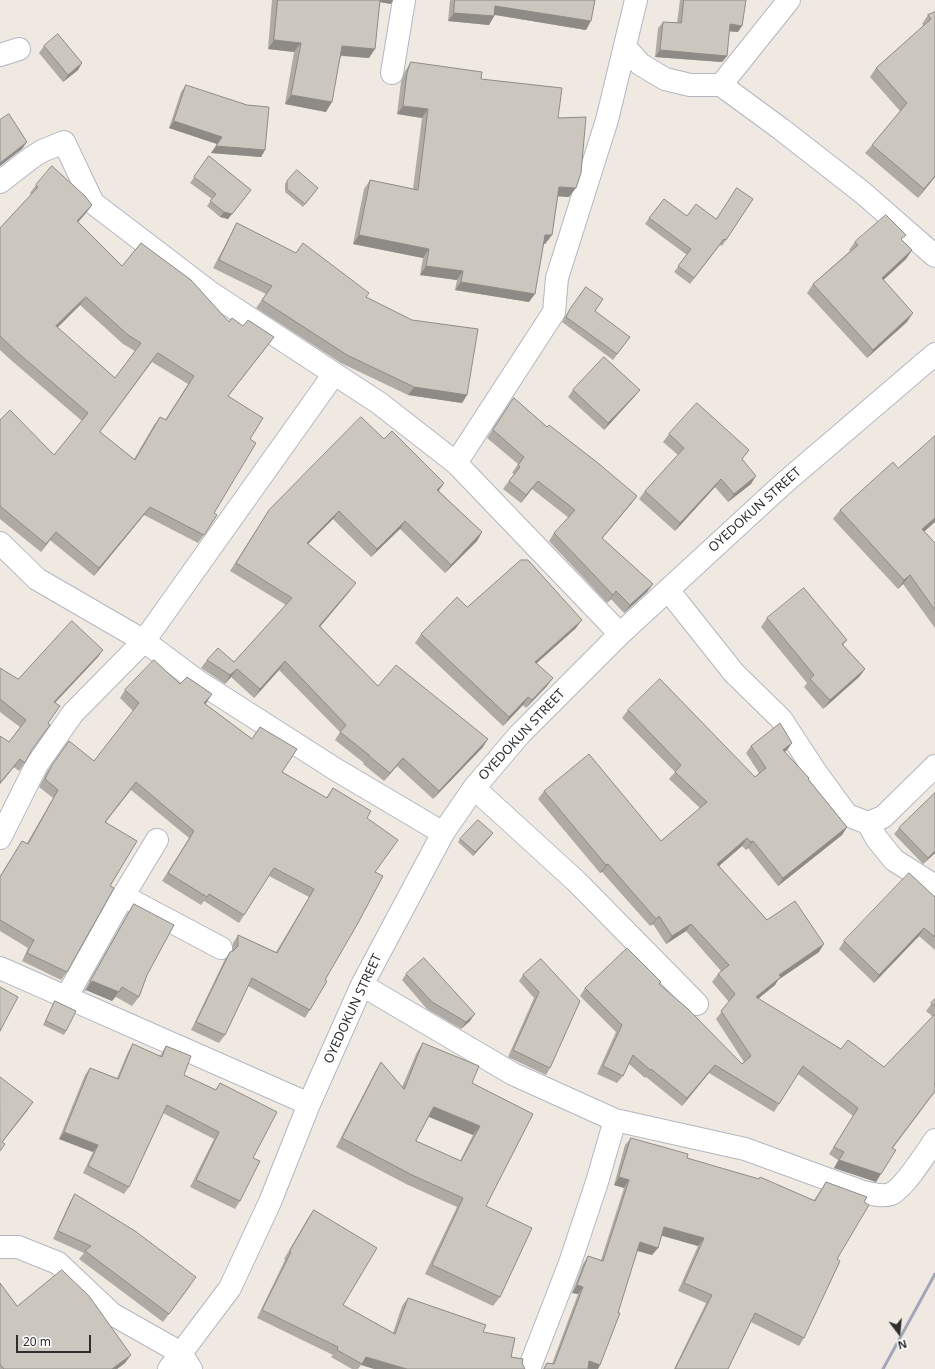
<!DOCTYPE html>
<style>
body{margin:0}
#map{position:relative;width:935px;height:1369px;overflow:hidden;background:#efe9e1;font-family:"Noto Sans",sans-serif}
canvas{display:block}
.north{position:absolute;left:879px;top:1313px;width:40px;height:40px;-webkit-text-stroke:3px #fff;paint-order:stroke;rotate:164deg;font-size:11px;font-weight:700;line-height:16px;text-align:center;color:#2e2e2e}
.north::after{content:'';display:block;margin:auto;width:14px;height:18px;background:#2e2e2e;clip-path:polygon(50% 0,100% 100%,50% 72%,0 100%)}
.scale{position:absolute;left:16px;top:1335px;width:75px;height:18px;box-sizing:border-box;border:2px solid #2e2e2e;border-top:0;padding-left:5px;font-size:12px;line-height:14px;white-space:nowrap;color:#2e2e2e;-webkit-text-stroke:3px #fff;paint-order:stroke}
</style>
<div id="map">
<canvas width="935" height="1369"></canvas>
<div class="north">N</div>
<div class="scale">20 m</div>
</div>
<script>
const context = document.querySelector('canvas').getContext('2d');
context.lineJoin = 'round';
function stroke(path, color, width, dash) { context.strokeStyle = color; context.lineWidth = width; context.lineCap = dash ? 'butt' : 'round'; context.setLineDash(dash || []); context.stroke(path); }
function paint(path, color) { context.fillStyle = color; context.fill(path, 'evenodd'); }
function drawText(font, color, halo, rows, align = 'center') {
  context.font = font + ' "Noto Sans",sans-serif'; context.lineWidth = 3.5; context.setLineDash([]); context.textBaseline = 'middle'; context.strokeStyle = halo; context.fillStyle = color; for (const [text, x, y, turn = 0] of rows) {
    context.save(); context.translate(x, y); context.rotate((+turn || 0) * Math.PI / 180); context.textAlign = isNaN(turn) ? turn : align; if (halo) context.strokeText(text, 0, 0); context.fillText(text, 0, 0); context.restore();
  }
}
const minor = new Path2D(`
 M626,48L640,64L665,79L690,85H721L781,129L863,193L935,256
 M0,55L19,49
 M392,73L404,0
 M721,85L789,0
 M0,182L31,158L42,151L64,142L93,203L211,293L379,403L456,463L620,634
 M456,463L554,312L557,278L607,120L636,0
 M0,543L37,579L144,641L199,682L335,769L443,833
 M668,590L734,673L781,719L815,771L847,815L868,823L883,817L935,766
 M474,788L577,882L697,1004
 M868,823L877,839L894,860L935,886
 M0,838L36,766L73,713L144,641L334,374
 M123,896L221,948
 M0,968L309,1104
 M362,985L513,1074L615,1120L745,1149L863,1192C872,1194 882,1197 891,1194C904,1188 926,1153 935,1140
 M67,996L123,896L157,840
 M0,1247H18L58,1263L112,1314L181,1353L191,1369
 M169,1369L230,1288L270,1202L309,1104L362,985L443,833L474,788L520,734L620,634L783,484L935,354
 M529,1369L570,1263L597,1182L615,1120`);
stroke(minor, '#b4b7c1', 24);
stroke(minor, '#fff', 22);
stroke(new Path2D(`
 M883,1369L935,1274`), '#a3a6b8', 3);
paint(new Path2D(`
 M272,0H393L391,4L380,2L369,58L341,56L326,112L285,104L294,52L268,49Z
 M450,0H595L586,30L495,15L489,25L448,21Z
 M680,0H746L738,32L729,31L727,56L722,62L655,57L658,28L663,22L677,23Z
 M935,12V177L918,198L865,153L872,145L900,111L870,77L876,68L924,26L922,24L928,15Z
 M44,46L82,63L78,70L63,82L39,53Z
 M411,62L481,79L558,118L569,197L558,196L552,235L545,244H544L529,302L455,290L457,280L420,275L423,258L353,244L364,189L370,180L413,189L422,118L397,114L401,82L405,71Z
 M186,85L265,150L261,157L211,153L217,144L169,128L181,92Z
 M209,156L251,190L228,219L220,217L207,206L212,199L190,183Z
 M287,181L316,191L303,207L285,192V184Z
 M36,185L92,205L86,213L78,222L122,266L229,322L268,345L228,396L250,439L214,513L204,535L198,543L144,515L94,576L50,540L41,552L0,519V420L54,455L82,421L12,361L0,350V228L32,195L30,193ZM80,305L123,344L135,351L115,378L57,328ZM152,362L188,384L165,420L160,417L154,425L134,459L100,432Z
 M753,199L722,246L720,245L690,284L674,272L687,255L645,224L649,218L687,216L716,219Z
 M237,223L366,297L467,395L462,403L408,395L341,363L256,308L266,294L213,268L232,232Z
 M902,241L912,250L906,259L883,280L907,322L867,358L807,293L813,284L850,251L849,250L855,242Z
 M586,287L595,311L630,337L613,360L562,322L566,315Z
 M573,390L635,396L604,430L568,397Z
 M514,398L547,427L637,496L631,504L602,538L653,584L647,592L624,613L611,599L607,603L549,541L554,533L569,518L532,489L521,503L503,489L514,474L512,473L518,464L487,438Z
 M669,434L743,460L751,484L728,502L715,487L675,531L639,499L645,491L678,455L663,442Z
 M384,439L444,483L439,491L482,532L477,541L445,573L400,529L371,557L333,519L308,544L350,591L320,626L378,686L483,747L433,799L397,766L384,781L363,764L364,763L335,740L340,732L279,670L254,698L231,677L225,684L201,668L207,660L234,662L286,605L230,571L269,510Z
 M840,510L924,531L935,543V628L903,584L898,589L833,519Z
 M467,607L576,628L537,663L547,686L526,708L523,705L503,726L415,643L421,634Z
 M767,618L847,640L843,645L865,669L859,677L823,709L804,687L807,683L761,627Z
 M98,657L55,703L48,723L31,751L25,763L19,771L14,767L0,784V736L9,742L20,727L0,712V668L18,679Z
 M180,684L207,702L205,704L252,739L260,727L282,772L326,798L333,788L367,818L375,872L325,980L310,1010L305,1018L248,986L225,1035L219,1043L191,1030L225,959L230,952L232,951L233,943L238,935L276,952L309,897L269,876L239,923L204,901L201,905L162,881L189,838L131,790L106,822L110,886L67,972L61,980L22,961L28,948L0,931V876L22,841L27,843L53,798L39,787L47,772L69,741L94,761L133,711L120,698L125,690Z
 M628,710L755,777L759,773L746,753L751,746L792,743L787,750L785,752L808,779L847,827L842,835L778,886L748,848L746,850L742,846L719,866L767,920L819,952L778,980L775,985L758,999L841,1049L884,1067L933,1017L926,1011L935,999V1092L893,1148L876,1182L834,1168L838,1160L829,1154L853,1116L798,1074L774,1112L709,1073L682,1106L646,1077L645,1078L629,1064L623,1076L617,1083L597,1074L616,1032L580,996L585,988L661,982L659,984L742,1064L744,1062L716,1019L729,1002L712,982L718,974L721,971L686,931L666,944L653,924L650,926L602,872L600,873L538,799L544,791L661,841L700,808L669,779L675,772L622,718Z
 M935,793V853L923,864L894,834L899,828Z
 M490,837L473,856L458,842L460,839Z
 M935,897V950L919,936L874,983L839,949L844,941Z
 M134,904L147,975L139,997L132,1006L116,997L112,1001L86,990L85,992L84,991L128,913Z
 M541,959L550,1068L546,1075L508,1057L534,998L519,981L523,975Z
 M406,974L470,1021L461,1029L427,1009L402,980Z
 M55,1001L66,1031L64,1035L43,1025Z
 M423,1043L472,1083L533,1114L486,1206L500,1297L493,1306L425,1274L457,1207L406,1184L336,1147L375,1072L381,1062L402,1087L417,1052ZM429,1117L473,1135L460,1161L416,1141Z
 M133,1044L160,1056L166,1046L184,1075L216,1090L220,1083L253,1158L240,1201L235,1209L190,1187L214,1139L163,1113L129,1187L124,1194L83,1173L93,1152L59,1139L85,1075L90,1068L117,1078L128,1052Z
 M631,1138L687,1158L814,1200L826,1182L864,1202L837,1259L804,1338L799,1346L751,1322L728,1369H674L706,1303L678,1291L698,1246L662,1235L658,1248L652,1255L637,1251L598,1369H543L547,1363L552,1364L578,1294L572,1293L583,1264L588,1256L601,1260L624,1188L614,1185L625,1145Z
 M75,1194L191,1285L163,1322L79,1259L84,1253L53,1239L70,1202Z
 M314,1210L343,1305L393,1333L402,1306L408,1298L486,1325L361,1365L358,1369H352L331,1357L333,1355L257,1318L285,1260L284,1259L308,1218Z
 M0,1283L17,1306L125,1363L117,1369H0Z`), '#afaba4');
paint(new Path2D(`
 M375,0H393L391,4L374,1Z
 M495,6L591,21L586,30L490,14Z
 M454,13L494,16L489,25L448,21Z
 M730,24L742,26L738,32L725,31Z
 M274,40L301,43L294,52L268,49Z
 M342,46L375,49L369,58L336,55Z
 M660,50L727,56L722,62L655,57Z
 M82,63L78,70L63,82L68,75Z
 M291,95L332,102L326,112L285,104Z
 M403,106L428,109L422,118L397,114Z
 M174,121L222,137L217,144L169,128Z
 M27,142L22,149L0,166V163Z
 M216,146L265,150L261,157L211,153Z
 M935,176V177L918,198L924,189Z
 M559,187L576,188L569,197L553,196Z
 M251,190L228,219L220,217L224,212Z
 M92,205L86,213L71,230L77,221Z
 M359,235L429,249L423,258L353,244Z
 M545,235H552L545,244L539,243Z
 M912,250L906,259L876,287L882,278Z
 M426,266L463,271L457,280L420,275Z
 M461,282L535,294L529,302L455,290Z
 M86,297L80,305L50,335L56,326Z
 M913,313L907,322L867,358L873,350Z
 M274,337L268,345L222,404L228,396Z
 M414,387L467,395L462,403L408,395Z
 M640,390L635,396L604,430L608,423Z
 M756,476L751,484L728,502L734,494Z
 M721,479L715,487L675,531L680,523Z
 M538,481L532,489L521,503L526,495Z
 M444,483L438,491L437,490Z
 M637,496L631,504L596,546L602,538Z
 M150,507L144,515L94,576L99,568Z
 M339,511L333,519L301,551L307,543Z
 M935,518V522L916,539L922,529Z
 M405,521L400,529L371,557L377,549Z
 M56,532L41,552L46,544Z
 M482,532L477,541L445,573L451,565Z
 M910,575L903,584L898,589L904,580Z
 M356,583L350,591L314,634L319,626Z
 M653,584L647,592L624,613L630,605Z
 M616,591L611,599L607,603Z
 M582,620L576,628L529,670L535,662Z
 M103,650L98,657L48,710L54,702Z
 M285,661L279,670L254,698L260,689Z
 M237,669L231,677L225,684L230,675Z
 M865,669L859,677L823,709L830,700Z
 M553,678L547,686L526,708L532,700Z
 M212,694L207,702L199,711L204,703Z
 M528,697L523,705L503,726L509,717Z
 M488,739L483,747L433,799L439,791Z
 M792,743L787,750L777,757L783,750Z
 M403,758L397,766L384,781L390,773Z
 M20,759L14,767L0,784V783Z
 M847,827L842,835L778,886L783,878Z
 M493,833L490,837L473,856L475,852Z
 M747,838L742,846L712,872L717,864Z
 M753,841L748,848L746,850L751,842Z
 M935,851V853L923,864L928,858Z
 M608,864L602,872L600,873L606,865Z
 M659,916L653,924L650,926L656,919Z
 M691,924L686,931L666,944L672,936Z
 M924,928L919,936L874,983L879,975Z
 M824,944L819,952L778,980L775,985L750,1005L756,997L779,975Z
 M92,981L122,987L112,1001L86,990Z
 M475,1014L470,1021L461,1029L466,1022Z
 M715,1065L709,1073L682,1106L687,1098Z
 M33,1102L27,1111L0,1145V1144Z
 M434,1107L480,1126L473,1135L427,1116Z
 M64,1132L98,1145L93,1152L59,1139Z
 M839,1160L881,1174L876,1182L834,1168Z
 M619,1177L629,1180L624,1188L614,1185Z
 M664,1227L704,1238L698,1246L659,1235Z
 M640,1242L658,1248L652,1255L635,1250Z
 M577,1285L583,1287L578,1294L572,1293Z
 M131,1355L125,1363L117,1369H112Z
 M366,1357L407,1369H374L361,1365Z
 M589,1361L600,1365L598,1369H584Z`), '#8e8b86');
const building = new Path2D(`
 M278,0H380L375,49L342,46L332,102L291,95L301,43L274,40Z
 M455,0H595L591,21L495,6L494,16L454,13Z
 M684,0H746L742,26L730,24L727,56L660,50L663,22L681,23Z
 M935,12V176L924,189L872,145L907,103L876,68L931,19L928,15Z
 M58,34L82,63L68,75L44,46Z
 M411,62L482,72L481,79L562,88L558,118L586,117L581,173L576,188L559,187L552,235H545L535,294L461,282L463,271L426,266L429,249L359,235L370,180L418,190L428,109L403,106L407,73Z
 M186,85L247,105L269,107L265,150L216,146L222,137L174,121Z
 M9,114L27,142L0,163V120Z
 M209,156L251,190L232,214L224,212L210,201L216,194L194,177Z
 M52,166L85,196L92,205L77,221L122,266L141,243L191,280L229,322L232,318L243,326L248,320L274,337L228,396L263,418L250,439L256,443L214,513L217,515L204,535L150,507L99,568L56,532L46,544L0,506V420L10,410L54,455L88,413L18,353L0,336V228L38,187L36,185ZM86,297L128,335L141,343L115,378L56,326ZM158,353L194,376L166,420L160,417L135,460L100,432Z
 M297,170L318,188L305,204L287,189V181Z
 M737,188L753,199L726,240L724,239L694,278L678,266L691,249L649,218L664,199L687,216L696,204L716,219Z
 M886,215L906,235L901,239L912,250L882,278L913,313L873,350L813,284L858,245L855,242Z
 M237,223L296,253L303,243L369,293L366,297L412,320L478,329L467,395L414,387L347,355L262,300L272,286L219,260Z
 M586,287L603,299L595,311L630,337L617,354L566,317L570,309Z
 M604,357L640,390L608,423L573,390Z
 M514,398L547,427L549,425L598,463L637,496L602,538L653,584L630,605L616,591L613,595L554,533L575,510L538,481L526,495L509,481L520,467L518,465L524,457L493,430Z
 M697,403L749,450L742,459L756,476L734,494L721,479L680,523L645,491L684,448L669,434Z
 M361,417L384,439L392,431L444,483L437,490L482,532L451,565L405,521L377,549L339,511L307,543L356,583L319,626L378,686L396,665L488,739L439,791L403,758L390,773L369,756V755L340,732L346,725L285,661L260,689L237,669L230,675L207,660L218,648L234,662L292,598L236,563L269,510Z
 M935,436V518L922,529L935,543V610L910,575L904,580L840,510L893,462L898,468Z
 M521,560H528L582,620L535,662L553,678L532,700L528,697L509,717L421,634L457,597L467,607Z
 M804,588L847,640L842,644L865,669L830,700L810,679L814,675L767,618Z
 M72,621L103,650L54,702L60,706L48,723L50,725L31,751L25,763L20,759L0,783V736L9,742L26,720L0,699V668L18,679Z
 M154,660L180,684L187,677L212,694L204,703L252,739L260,727L297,749L282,772L327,798L333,788L371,811L367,818L398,840L375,872L383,876L358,923L325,980L327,981L310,1010L252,978L225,1035L196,1022L230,952L233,951L238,946V935L277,953L314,889L274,868L244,915L209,894L207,897L168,873L194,831L136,782L105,822L137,841L110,886L114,888L67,972L27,953L34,940L0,920V877L22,841L28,844L58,790L45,779L52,765L69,741L94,761L139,703L125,690Z
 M660,679L755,777L766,768L751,746L780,723L792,743L783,750L809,778L808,779L847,827L783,878L753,841L751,842L747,838L717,864L767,920L795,901L824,944L779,975L781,977L756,997L841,1049L848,1040L884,1067L935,1014V1083L934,1084L935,1085V1091L892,1148L896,1150L881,1174L839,1160L844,1152L834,1147L858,1108L803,1066L779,1104L715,1065L687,1098L651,1069L650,1070L633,1055L623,1076L603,1066L622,1025L585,988L627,948L661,982L659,984L687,1008L742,1064L751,1056L721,1011L735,994L718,974L729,965L691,924L672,936L659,916L656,919L608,864L606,865L544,791L589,754L661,841L707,802L675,772L681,765L628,710Z
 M935,793V851L928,858L899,828Z
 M478,820L493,833L475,852L460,839Z
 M909,873L935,897V937L924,928L879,975L844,941Z
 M134,904L174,925L147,975L139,997L122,987L119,992L92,981V983L90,982Z
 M424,958L475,1014L466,1022L432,1002L406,974Z
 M541,959L580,1001L550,1068L513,1050L539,992L523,975Z
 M0,987L18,997L0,1031Z
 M935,999V1006L931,1003Z
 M55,1001L76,1011L66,1031L46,1021Z
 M423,1043L479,1066L472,1083L533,1114L486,1206L532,1228L500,1297L432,1265L463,1198L412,1175L342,1138L381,1062L404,1089ZM434,1107L480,1126L461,1161L416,1141Z
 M133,1044L162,1057L166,1046L191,1056L184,1075L216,1090L220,1083L277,1112L253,1158L260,1161L240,1201L196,1180L219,1132L167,1105L129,1187L88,1166L98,1145L64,1132L90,1068L118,1079Z
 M0,1077L33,1102L2,1142L5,1144L0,1151Z
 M631,1138L688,1154L687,1158L759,1179L760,1177L815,1201L826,1182L867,1197L864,1202L869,1205L837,1259L840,1261L804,1338L755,1313L728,1369H675L712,1295L684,1283L704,1238L664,1227L658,1248L640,1242L618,1313H620L600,1365L589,1361L588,1369H544L547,1363L554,1364L583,1287L577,1285L588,1256L603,1261L629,1180L619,1177Z
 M75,1194L135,1231L196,1277L169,1314L85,1251L91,1246L58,1231Z
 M314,1210L377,1248L343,1305L395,1334L408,1298L486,1325L483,1332L515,1338L511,1357L523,1359L522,1363L525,1369H407L366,1357L362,1364L337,1350L338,1347L262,1310L291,1252L290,1251Z
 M62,1270L89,1296L131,1355L112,1369H4L0,1364V1283L17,1306Z`);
paint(building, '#cbc7bf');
stroke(building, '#8e8b86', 1);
drawText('13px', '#2e2e2e', '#fff', [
 ["OYEDOKUN STREET",755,510,-42],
 ["OYEDOKUN STREET",522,735,-47],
 ["OYEDOKUN STREET",353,1009,-65]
]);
</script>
